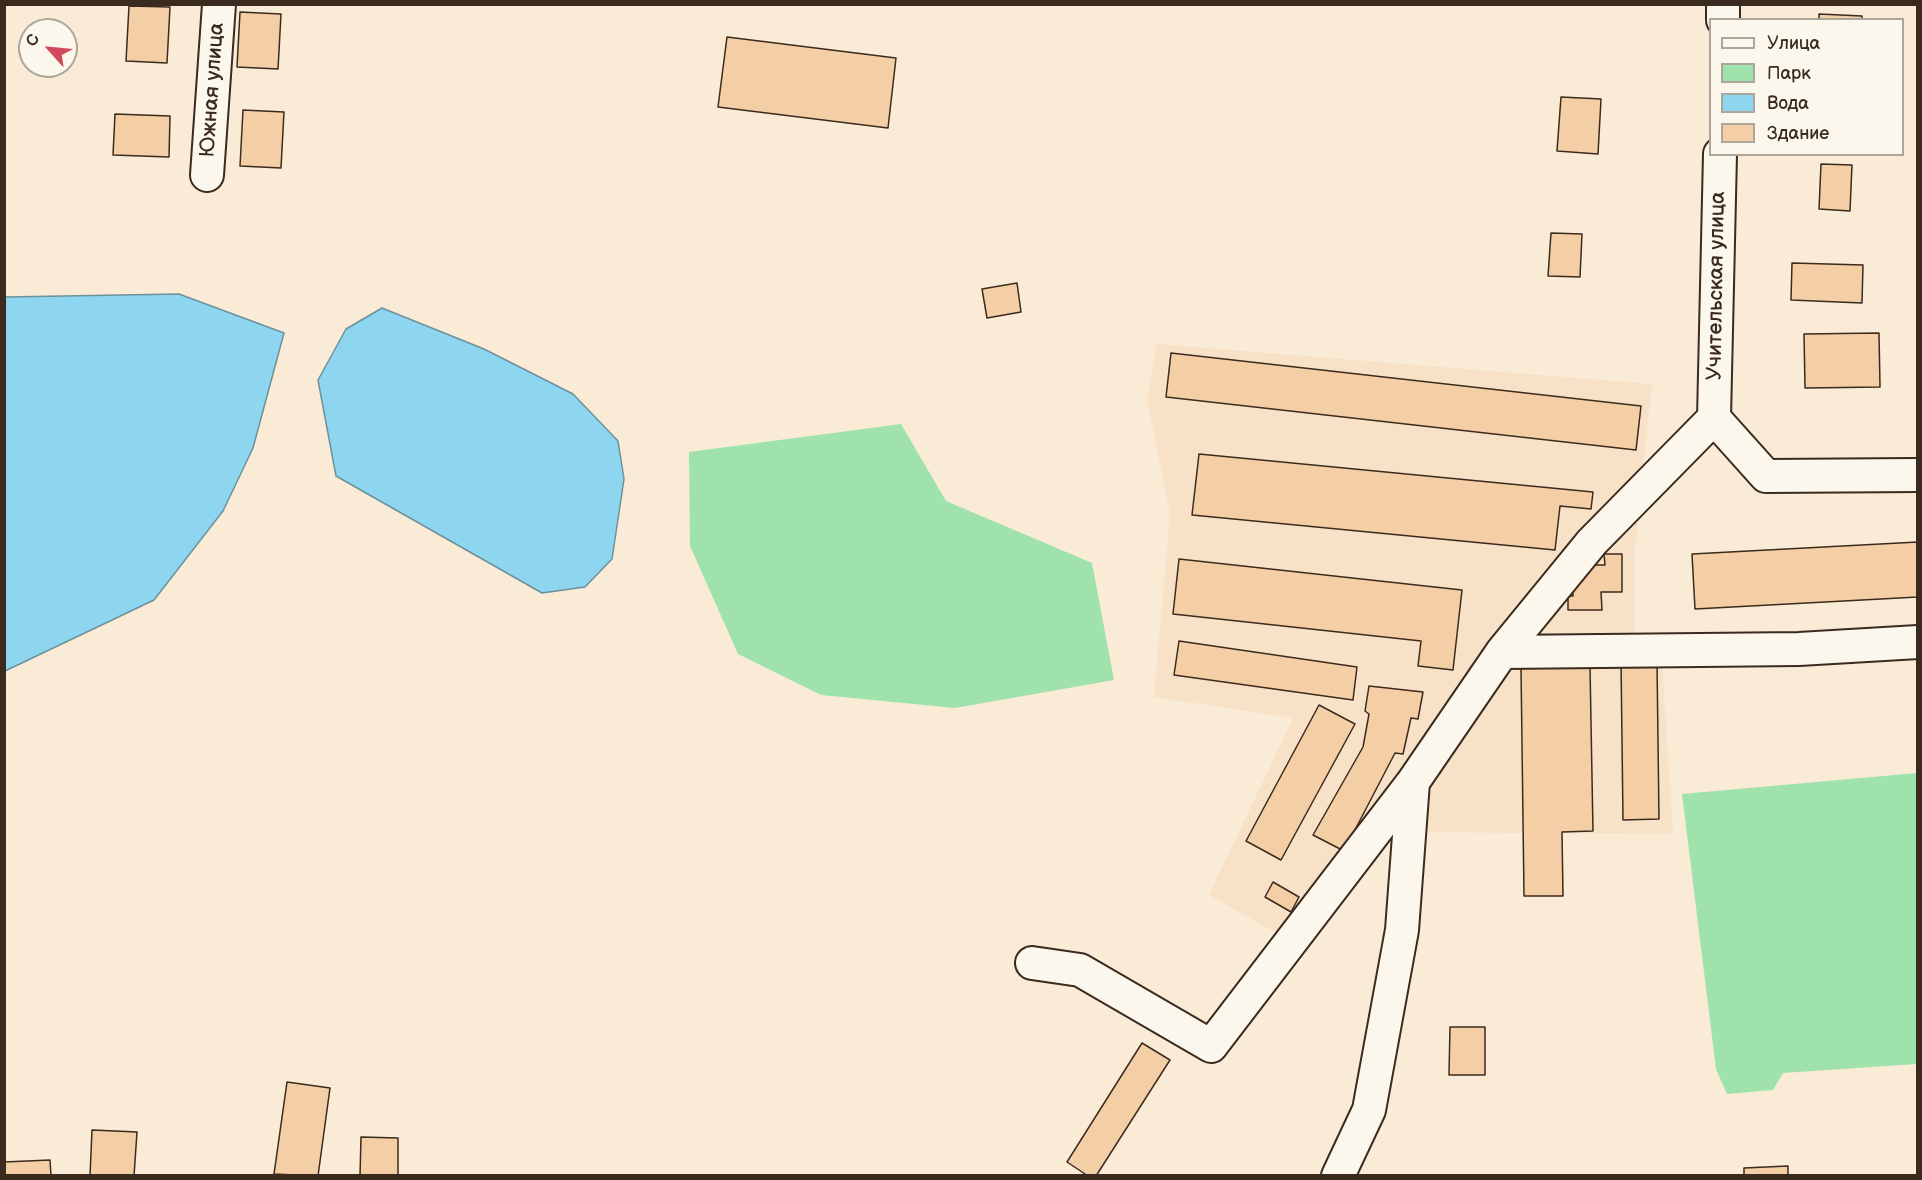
<!DOCTYPE html>
<meta charset="utf-8">
<style>
body{margin:0}
#map{position:relative;width:1922px;height:1180px;overflow:hidden;background:#f9ebd6;font-family:"Balsamiq Sans",sans-serif}
canvas{display:block}
.frame{position:absolute;inset:0;border:6px solid #3b2a1e;pointer-events:none}
.legend{position:absolute;left:1709px;top:18px;width:195px;height:138px;box-sizing:border-box;background:#fbf7ec;border:2px solid #aea59a;margin:0;padding:8px 10px;list-style:none;font-size:18px;color:#3b2a1e}
.legend li{display:flex;align-items:center;gap:12px;height:30px}
.legend b{width:30px;border:2px solid #aea59a}
.north{position:absolute;left:18px;top:18px;width:60px;height:60px;box-sizing:border-box;background:#fbf7ec;border:2px solid #aea59a;border-radius:50%;rotate:297deg;font-size:16px;font-weight:700;line-height:24px;text-align:center;color:#3b2a1e}
.north::after{content:'';display:block;margin:auto;width:21px;height:27px;background:#d1495b;clip-path:polygon(50% 0,100% 100%,50% 72%,0 100%)}
</style>
<div id="map">
<canvas width="1922" height="1180"></canvas>
<div class="frame"></div>
<ul class="legend">
<li><b style="height:8px;background:#fbf7ec"></b>Улица</li>
<li><b style="height:16px;background:#a0e2ac"></b>Парк</li>
<li><b style="height:16px;background:#8ed6ef"></b>Вода</li>
<li><b style="height:16px;background:#f4cea4"></b>Здание</li>
</ul>
<div class="north">С</div>
</div>
<script>
const context = document.querySelector('canvas').getContext('2d');
context.lineJoin = 'round';
function paint(path, color) { context.fillStyle = color; context.fill(path, 'evenodd'); }
function stroke(path, color, width, dash) { context.strokeStyle = color; context.lineWidth = width; context.lineCap = dash ? 'butt' : 'round'; context.setLineDash(dash || []); context.stroke(path); }
function drawText(font, color, halo, rows, align = 'center') {
  context.font = font + ' "Balsamiq Sans",sans-serif'; context.lineWidth = 6; context.setLineDash([]); context.textBaseline = 'middle'; context.strokeStyle = halo; context.fillStyle = color; for (const [text, x, y, turn = 0] of rows) {
    context.save(); context.translate(x, y); context.rotate((+turn || 0) * Math.PI / 180); context.textAlign = isNaN(turn) ? turn : align; if (halo) context.strokeText(text, 0, 0); context.fillText(text, 0, 0); context.restore();
  }
}
paint(new Path2D(`
 M1157,344L1652,384L1634,557V644L1662,661L1673,834L1367,832L1282,936L1209,895L1293,718L1154,697L1170,514L1147,400Z`), '#f8e2c7');
paint(new Path2D(`
 M901,424L946,501L1092,563L1114,680L955,708L821,695L738,654L690,546L689,452Z
 M1917,773V1064L1783,1073L1773,1090L1727,1094L1716,1069L1682,794Z`), '#a0e2ac');
const water = new Path2D(`
 M179,294L284,333L253,448L223,511L154,600L5,671V297Z
 M382,308L484,349L573,394L618,441L624,479L612,559L585,587L542,593L336,476L318,380L346,329Z`);
paint(water, '#8ed6ef');
stroke(water, '#6d919b', 1.5);
const building = new Path2D(`
 M129,6L170,7L167,63L126,61Z
 M240,12L281,14L278,69L237,67Z
 M1819,14L1862,16V20H1819Z
 M727,37L896,58L888,128L718,107Z
 M1561,97L1601,99L1598,154L1557,151Z
 M243,110L284,112L281,168L240,166Z
 M115,114L170,116L169,157L113,155Z
 M1821,164L1852,165L1850,211L1819,209Z
 M1551,233L1582,234L1580,277L1548,276Z
 M1792,263L1863,265L1862,303L1791,300Z
 M1017,283L1021,312L987,318L982,289Z
 M1879,333L1880,387L1805,388L1804,334Z
 M1171,353L1641,406L1636,450L1166,397Z
 M1199,454L1593,492L1591,509L1560,506L1555,550L1192,515Z
 M1918,542V597L1695,609L1692,554Z
 M1604,554H1622V592H1601L1602,610H1568V596H1573V579L1582,565H1605Z
 M1179,559L1462,590L1453,670L1418,666L1421,641L1173,614Z
 M1179,641L1357,667L1353,700L1174,675Z
 M1621,662H1657L1659,819L1623,820Z
 M1590,667L1593,831L1562,832L1563,896H1524L1521,668Z
 M1369,686L1423,692L1418,719L1411,718L1403,754L1395,753L1344,851L1313,835L1363,747L1369,714L1365,711Z
 M1319,705L1355,724L1281,860L1246,841Z
 M1273,882L1299,897L1291,912L1265,897Z
 M1450,1027H1485V1075H1449Z
 M1142,1043L1170,1060L1096,1176H1088L1067,1162Z
 M287,1082L330,1088L318,1176L274,1174Z
 M92,1130L137,1132L134,1176H90Z
 M361,1137L398,1138V1176H360Z
 M50,1160L51,1176H4V1162Z
 M1788,1166V1176H1744V1168Z`);
paint(building, '#f4cea4');
stroke(building, '#3b2a1e', 1.5);
const minor = new Path2D(`
 M1723,20V4
 M207,175L219,4
 M1714,418L1720,154
 M1714,418L1766,476L1918,475
 M1502,652L1799,649L1918,642
 M1032,963L1080,970L1211,1046L1413,782
 M1338,1176L1369,1110L1402,930L1413,782L1502,652L1592,542L1714,418`);
stroke(minor, '#3b2a1e', 36);
stroke(minor, '#fbf7ec', 32);
drawText('21px', '#3b2a1e', '#fbf7ec', [
 ["Южная улица",213,90,-86],
 ["Учительская улица",1717,286,-89]
]);
</script>
